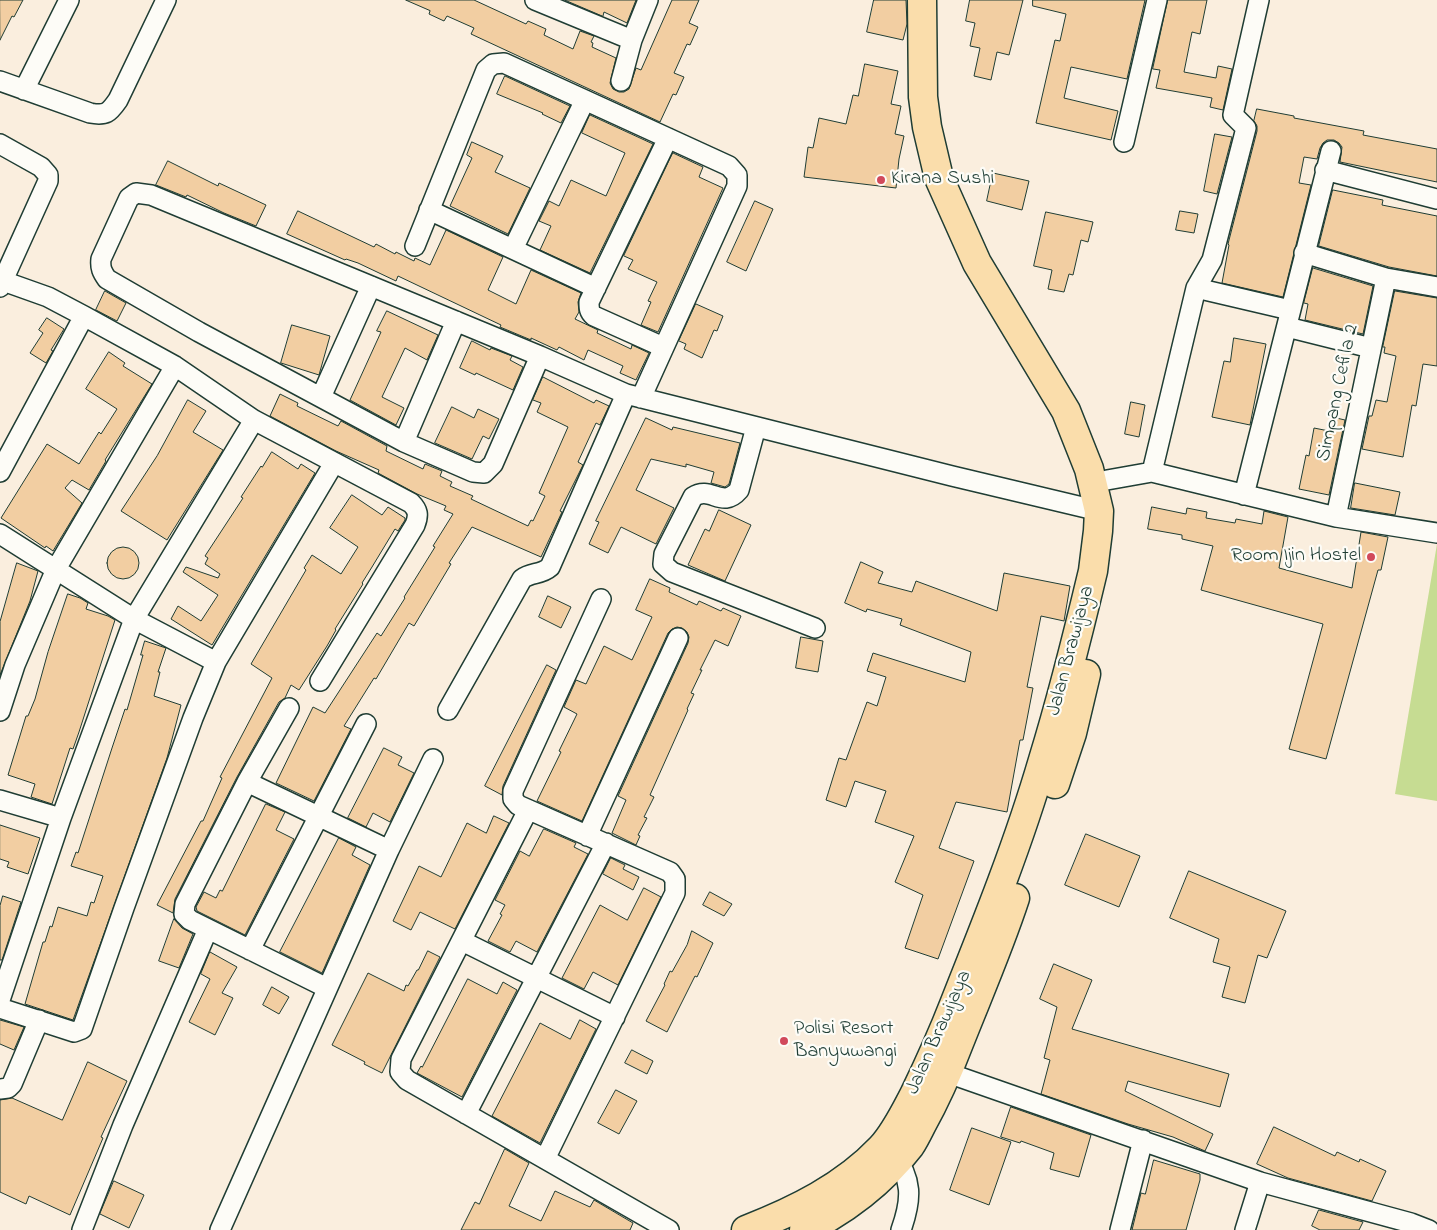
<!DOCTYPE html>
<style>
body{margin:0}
canvas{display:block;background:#faeede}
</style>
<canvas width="1437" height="1230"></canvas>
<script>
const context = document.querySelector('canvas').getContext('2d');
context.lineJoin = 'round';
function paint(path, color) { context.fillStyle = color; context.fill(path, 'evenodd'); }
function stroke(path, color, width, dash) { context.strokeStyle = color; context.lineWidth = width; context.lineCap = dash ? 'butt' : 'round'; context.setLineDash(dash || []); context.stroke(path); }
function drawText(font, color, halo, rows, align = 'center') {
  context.font = font + ' "Indie Flower",sans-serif'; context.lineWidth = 4.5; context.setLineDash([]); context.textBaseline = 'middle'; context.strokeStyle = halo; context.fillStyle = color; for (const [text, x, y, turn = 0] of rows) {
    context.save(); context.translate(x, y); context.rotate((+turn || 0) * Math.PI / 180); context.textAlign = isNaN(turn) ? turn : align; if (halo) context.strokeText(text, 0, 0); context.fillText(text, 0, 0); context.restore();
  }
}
paint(new Path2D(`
 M1437,544V801L1395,794Z`), '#c6dc92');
const building = new Path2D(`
 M0,0H23L14,17L12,16L0,40Z
 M406,0H474L526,24L528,21L546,29L544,35L573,49L580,31L594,36L591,42L593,43L592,47L616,58L610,83L613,89L619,92H624L629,89L636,68L641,70L672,0H699L689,23L698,27L690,45L687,44L674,73L684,77L676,95L673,94L660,122L471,34L474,28L447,16L444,21L429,14L430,11Z
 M565,0H636L627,23L604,12L603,16Z
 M874,0H906L907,24L903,40L867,32Z
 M970,0H1023L1009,55L997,52L991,80L974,76L980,48L970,46L975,23L966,21Z
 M1033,0H1145L1127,79L1071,67L1064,98L1118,111L1111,140L1036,123L1055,40L1060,41L1066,14L1033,6Z
 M1168,0H1207L1200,34L1192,32L1184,72L1216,78L1218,66L1232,69L1223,110L1210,107L1212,98L1156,88L1160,70L1153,69Z
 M865,64L898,71L891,104L901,106L895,134L904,136L899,159L896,188L804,177L808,147L813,148L819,118L846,124L853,95L858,96Z
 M505,76L570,106L561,123L542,114L543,113L497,94Z
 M1257,109L1294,116V118L1364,131L1363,135L1437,149V182L1340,162L1342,147L1339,143L1334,140H1327L1323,143L1320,148L1317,159L1304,157L1299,183L1311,185L1283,297L1222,283L1229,245L1228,244L1257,131V126L1254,121Z
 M590,115L653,144L590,273L540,250L551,226L539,221L549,201L559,206L571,180L606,196L625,153L582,133Z
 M1215,134L1232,137L1217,194L1204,191Z
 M472,142L503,156L495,172L530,188L508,234L450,206L472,158L467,155Z
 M673,153L703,167L699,177L723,188L658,332L641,325L651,302L648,301L657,282L628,269L633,260L624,256Z
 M168,161L218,186L219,183L266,205L256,226L224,213L187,195L186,197L156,185Z
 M993,173L1029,181L1022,210L987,201Z
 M1333,190L1383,200L1382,205L1437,216V276L1389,267L1319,246Z
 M755,201L773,209L746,271L727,262Z
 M298,211L374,247L376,244L395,254L396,252L414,261L415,258L430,265L446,230L503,257L488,290L516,304L531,270L581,293L578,302L579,312L575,319L598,330L597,333L631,349L632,345L649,353L636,380L620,373L623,366L588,350L584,360L559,347L557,350L531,338V340L500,327L501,325L398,276L396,281L358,263L346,259L345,260L287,234Z
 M1180,211L1198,214L1194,233L1176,230Z
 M1046,212L1093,222L1088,242L1081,240L1073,275L1069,274L1064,292L1048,289L1052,270L1034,266Z
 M1313,268L1373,286L1363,334L1305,320L1308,304L1304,303Z
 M105,291L126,303L117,321L96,310Z
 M1395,291L1437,298V366L1423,364L1416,406L1412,405L1403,457L1362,449L1369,416H1372L1376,400L1387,402L1396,356L1384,353L1385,347H1383Z
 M696,304L723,316L717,331L714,330L702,358L684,349L686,344L679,341Z
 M387,311L438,335L427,360L405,348L382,397L404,408L396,425L350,400L381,332L377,331Z
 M47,318L64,329L51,350L53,351L46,363L30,353L43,333L39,330Z
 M292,325L330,336L319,375L281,363Z
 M1234,338L1266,344L1250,425L1212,417L1224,361L1230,362Z
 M472,341L490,350L491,348L512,356L510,360L523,367L513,390L476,373L475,375L460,368Z
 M109,352L125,363L123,366L152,384L105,460L106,461L89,490L72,480L65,488L82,503L53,551L46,546L45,548L1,518L47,444L79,464L99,432L101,434L117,409L86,389Z
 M543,377L594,403L596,400L609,406L600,425L596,423L578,462L583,465L560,511L562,512L541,557L472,527L449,563L451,564L414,626L409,623L376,679L374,678L344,726L351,729L314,801L276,783L313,707L325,713L377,633L381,636L405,598L404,597L435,547L433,546L453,514L444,510L446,506L417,494L378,473L379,470L336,451L270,416L280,394L298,403L297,406L338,426L341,421L387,446L386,451L423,469L425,464L442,471L440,476L452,482L450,486L473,496L471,499L528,526L531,520L533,521L545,496L539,493L568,427L537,412L541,403L533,400Z
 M188,400L206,411L193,432L223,450L167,540L121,511L157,456Z
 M1131,402L1145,405L1139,437L1125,434Z
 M452,407L474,418L478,409L499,419L489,439L483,436L472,459L435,443Z
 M1332,417L1345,420L1329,495L1299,489L1306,455L1309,456L1314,428L1329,431Z
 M646,418L672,430L673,427L740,443L729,484L725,487L711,483L714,472L686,464V467L651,459L636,490L674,508L656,544L621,527L608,553L589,544L599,522L596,521Z
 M272,452L298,469L301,464L315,473L212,645L171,619L178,606L201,621L218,595L183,572L186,567L218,578L220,574L205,564L208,558L205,556L243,498L241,497L261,466L262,467Z
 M1355,483L1400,492L1395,515L1351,508Z
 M352,495L382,515L388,507L405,518V520L398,531L395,529L372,567L362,583L363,584L335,629L336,630L327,646L299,690L291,685L285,698L279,702L237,777L175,899L173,913L157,905L201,821H203L222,778L220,777L272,678L251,664L306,570L304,568L312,555L341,574L358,547L330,528Z
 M1152,507L1186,514L1187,508L1207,512L1206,518L1235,523L1236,519L1262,524L1264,511L1288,517L1279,568L1352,588L1361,532L1388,537L1381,570H1378L1326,759L1289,749L1323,624L1201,590L1213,546L1182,539V535L1148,529Z
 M719,510L751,525L725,581L688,565L705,529L709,531Z
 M107 563a16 16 0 1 1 32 0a16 16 0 1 1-32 0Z
 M861,562L883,572L878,583L912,592L916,581L997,611L1004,573L1070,586L1064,621L1041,616L1027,687L1033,688L1023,740H1020L1007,812L956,802L939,848L974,861L938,959L905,948L923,895L895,882L914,836L875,822L886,791L855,781L846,807L826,800L839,758L846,760L867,702L877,706L886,677L867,671L873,653L965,682L971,652L900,625L902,619L867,609L866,612L845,603Z
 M17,563L38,571L30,601L0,675V622Z
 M650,579L670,588L669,592L697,605L699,601L721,611L723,608L741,616L728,646L715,640L700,670H702L691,693L694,694L687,709L688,710L650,795L654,797L644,817L647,818L638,835L640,836L636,845L612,833L626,800L618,796L688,643L689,637L687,632L682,628L677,627L672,629L668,633L582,821L537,801L561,752L559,751L577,714L564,707L576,680L586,684L604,646L632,660L652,617L636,610Z
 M68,594L80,598L88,603L86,609L108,616L115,620L79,732L73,749L70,748L52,804L31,797L35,784L8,775L26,716H28L35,699L48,652Z
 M548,596L571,607L561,628L539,617Z
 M801,637L823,641L818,672L796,668Z
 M145,641L166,648L158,672H160L154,696L181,705L167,758L73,1020L25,1004L43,942H45L50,926L52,927L58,907L87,916L91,902L94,903L103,876L71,866L76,852L78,853L112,748L125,709L127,710L143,655H141Z
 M547,665L556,670L503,786L502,795L485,786Z
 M384,748L402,757L398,765L414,773L390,822L373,813L366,827L348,818Z
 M266,804L285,812L276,830L294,839L245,935L197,911L196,907L204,892L216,898L220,890L222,891Z
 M494,816L509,823L455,929L420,912L411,930L393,921L419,866L441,877L467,823L486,833Z
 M0,825L40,838L28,874L7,867L9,862L0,859Z
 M544,829L576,843L574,847L588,854L537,952L516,941L510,952L488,941L502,915L500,914L505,905L495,900L520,851L529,856Z
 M1086,834L1140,856L1119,907L1065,885Z
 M339,838L356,847L352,855L370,865L322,973L280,952Z
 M611,858L625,865L623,869L639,877L633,890L603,874Z
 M1189,871L1286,911L1267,958L1258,955L1245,1003L1222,997L1230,967L1213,962L1219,939L1170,918Z
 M644,888L661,897L618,985L593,972L584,989L562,978L600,905L627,920Z
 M710,892L732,904L724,916L703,905Z
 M3,896L21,902L2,960H0V906Z
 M174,919L182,928L193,934L179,968L159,961Z
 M692,931L713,943L697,977L695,976L667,1032L646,1021L665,985L664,984L670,971L672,972L687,945Z
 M428,951L440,957L382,1073L364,1064L365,1062L332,1045L368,973L404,991L406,985L408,986L417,970H418Z
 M210,952L237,967L222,993L233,998L215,1035L189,1022L210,979L201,974Z
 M1054,964L1092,980L1072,1029L1229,1074L1220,1107L1128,1081L1125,1091L1213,1134L1205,1151L1173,1137L1128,1124L1041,1094L1050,1060L1044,1058L1057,1007L1040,999Z
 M468,979L497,994L503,982L517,990L462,1097L417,1073L421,1066L422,1067Z
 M272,987L289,997L279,1014L263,1005Z
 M0,1020L24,1027L14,1050L0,1044Z
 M580,1020L596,1029L540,1143L492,1116L540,1023L570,1039Z
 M632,1050L653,1061L647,1074L625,1063Z
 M88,1062L127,1081L101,1137L103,1138L70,1215L29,1196L26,1204L0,1192V1100L12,1098L62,1120Z
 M616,1090L637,1101L619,1134L598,1123Z
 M1011,1107L1091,1135L1079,1177L1050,1169L1054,1153L1021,1141L1020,1143L1001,1137Z
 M1274,1127L1335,1156L1337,1152L1359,1162L1360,1159L1386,1171L1372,1201L1288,1178L1257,1164Z
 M972,1128L1011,1142L989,1205L950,1190Z
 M505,1149L529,1163L509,1206L541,1221L555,1191L590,1207L594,1200L633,1223L630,1230H461L475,1202L479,1204Z
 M1154,1160L1200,1174V1180L1186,1230H1132L1141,1193L1145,1194Z
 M114,1181L144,1195L129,1228L100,1214Z
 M1319,1210L1363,1222L1359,1230H1320L1312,1226Z`);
paint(building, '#f2cea2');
stroke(building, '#1f3d34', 1);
const minor = new Path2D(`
 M535,0L632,40
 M0,81L90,113C106,116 109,113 118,100L166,0
 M621,81L632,40L648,0
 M24,90L69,0
 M1124,142L1157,0
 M0,144L41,167L48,175V181L0,287
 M1325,170L1437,199
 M429,210L596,288
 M415,246L486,70L493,64L504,63L729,166L737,175V186L641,398
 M513,249L585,100
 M1304,253L1386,278L1437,287
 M3,281L48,297L84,316L175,366L254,420L411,503C418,510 419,515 415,525L320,681
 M1196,288L1290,310
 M1287,327L1371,348
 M663,347L594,316C589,312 589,308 589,302L668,138
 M540,356L493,464L484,473L473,472L404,442L199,332L107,279C102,272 100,268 101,259L129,198L136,193L151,195L540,356L626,394L952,476L1099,511
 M321,397L371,286
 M756,427L739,490C722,510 711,485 693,497L664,554L663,564L672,572L815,628
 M404,442L456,321
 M0,472L84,316
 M1152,472L1196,288L1212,260L1246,128L1233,115L1259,0
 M1107,480L1152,472L1336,517L1437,533
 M1244,495L1331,151
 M1336,517L1386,278
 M0,534L134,619L216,662
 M289,708L247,782L185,904L184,914L190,920L327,988
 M448,710L522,579C531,572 541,575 550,567L626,394
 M0,711L15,665L56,569L175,366
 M0,800L61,818
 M528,810L401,1059L400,1072L407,1080L669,1230
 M587,836L678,638
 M389,850L433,759
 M462,941L615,1017
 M250,950L366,724
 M0,1000L61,818L134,619L254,420
 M0,1008L74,1032L82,1029L124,908L193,718L216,662L334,463
 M948,1073L1260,1182L1411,1223L1429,1230
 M0,1089L8,1088L12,1084L39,1020
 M466,1114L606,843
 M892,1152C913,1179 912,1199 901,1230
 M545,1159L675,893V879L670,872L518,805L513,799V791L601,599
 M82,1230L123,1125L208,929
 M220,1230L389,850L247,782
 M1120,1230L1143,1140
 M1245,1230L1260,1182`);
const trunk = new Path2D(`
 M1055,784L1072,733L1086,674
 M746,1230C795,1211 844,1187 881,1148C895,1133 905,1112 914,1095C929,1064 943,1033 955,1002C987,922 1019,842 1043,760C1062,698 1078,634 1093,571L1098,531L1099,511L1089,469L1066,411L977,263L939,178L927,127L923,97L922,0
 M804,1230C844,1212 883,1181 910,1146C914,1140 918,1132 921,1126C936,1099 948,1072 959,1043C978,995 999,947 1015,898`);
stroke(minor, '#1f3d34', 22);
stroke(trunk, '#1f3d34', 31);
stroke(minor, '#fdfcf7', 19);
stroke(trunk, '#faddab', 28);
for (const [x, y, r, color] of [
 [881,180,5,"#d1495b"],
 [1371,557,5,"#d1495b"],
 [784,1041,5,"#d1495b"]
]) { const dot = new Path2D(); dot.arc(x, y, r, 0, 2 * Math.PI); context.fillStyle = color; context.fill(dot); stroke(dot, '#fdfcf7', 2); }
drawText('20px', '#1f3d34', '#fdfcf7', [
 ["Kirana Sushi",891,180],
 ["Room Ijin Hostel",1361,557,"right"],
 ["Polisi Resort",794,1030],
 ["Banyuwangi",794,1053]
], 'left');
drawText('20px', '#1f3d34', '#fdfcf7', [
 ["Simpang Cefila 2",1339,393,-78],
 ["Jalan Brawijaya",1072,651,-75],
 ["Jalan Brawijaya",940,1033,-66]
]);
</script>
